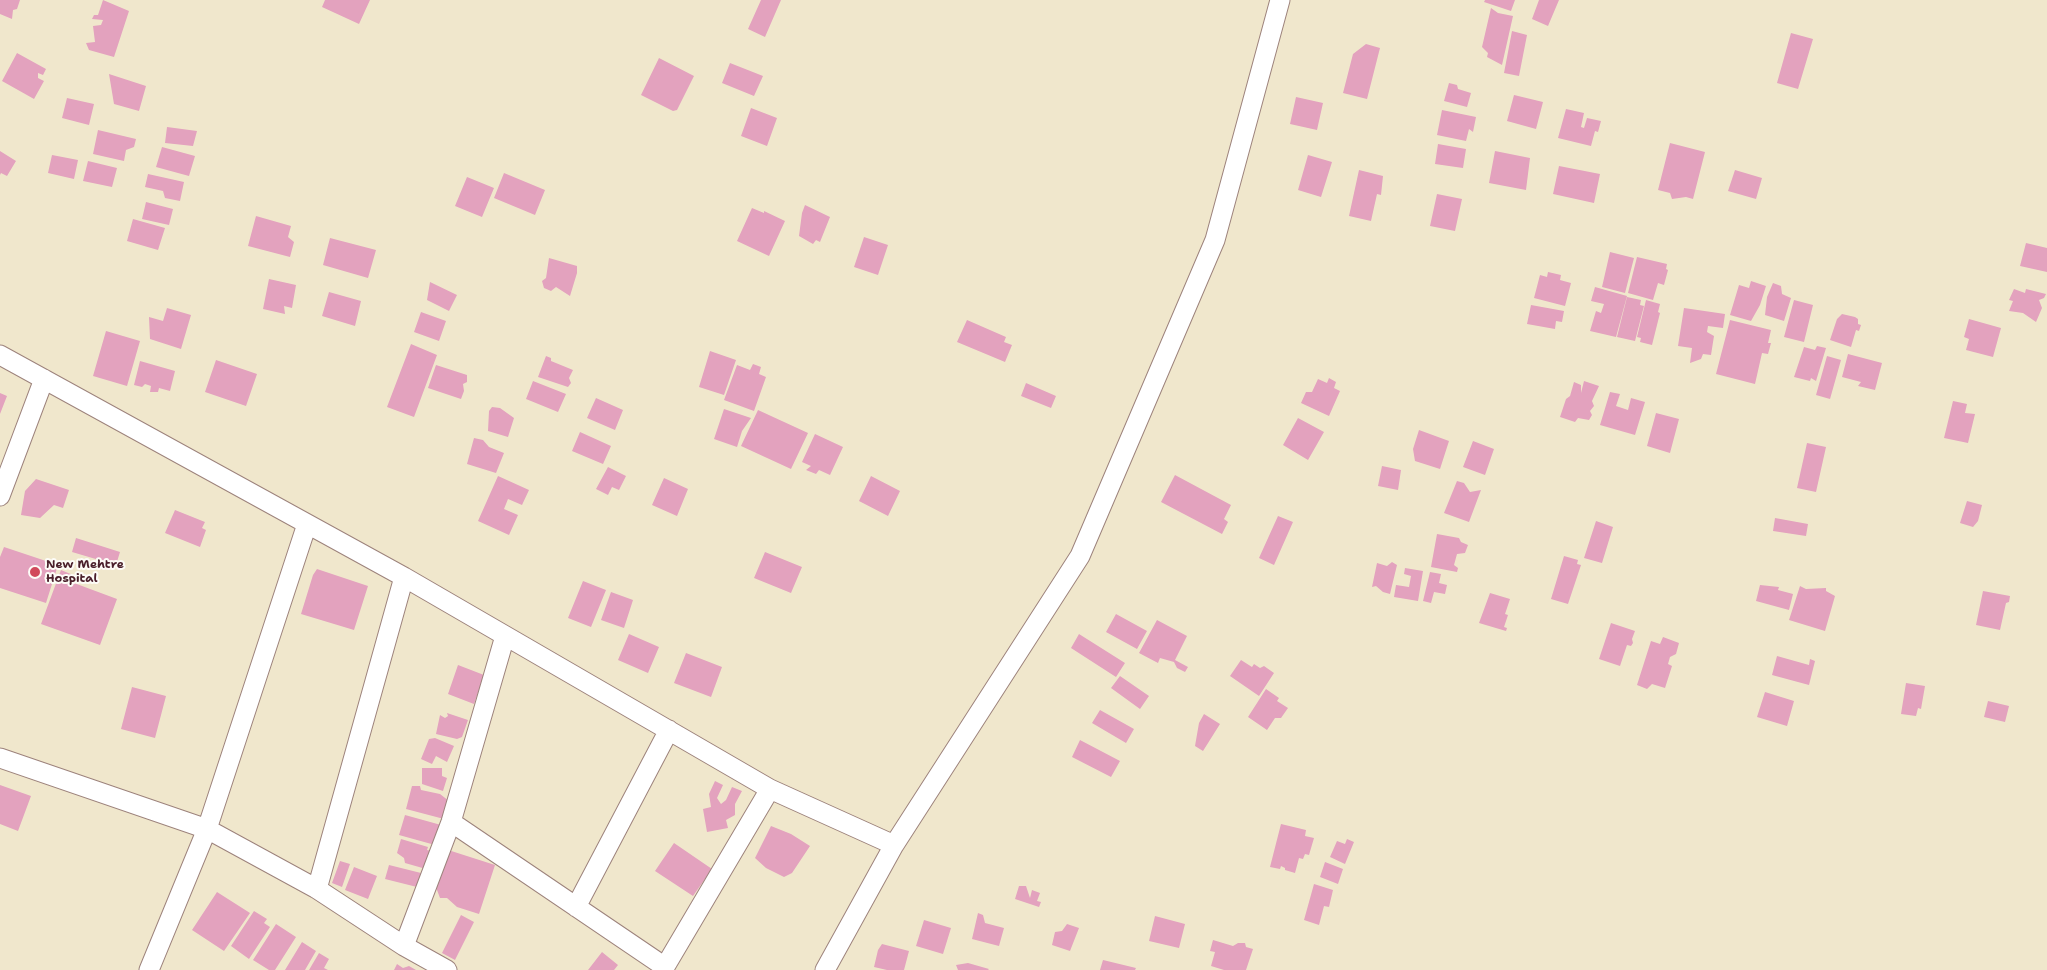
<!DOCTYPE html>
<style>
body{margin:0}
canvas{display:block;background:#f0e7cc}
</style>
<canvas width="2047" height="970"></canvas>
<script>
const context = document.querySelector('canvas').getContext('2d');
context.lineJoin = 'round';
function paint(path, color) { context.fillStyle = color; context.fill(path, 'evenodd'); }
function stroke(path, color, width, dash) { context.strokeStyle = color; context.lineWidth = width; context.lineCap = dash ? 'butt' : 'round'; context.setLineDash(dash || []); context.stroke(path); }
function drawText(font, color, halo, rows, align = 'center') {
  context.font = font + ' "Shantell Sans",sans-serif'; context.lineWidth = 4; context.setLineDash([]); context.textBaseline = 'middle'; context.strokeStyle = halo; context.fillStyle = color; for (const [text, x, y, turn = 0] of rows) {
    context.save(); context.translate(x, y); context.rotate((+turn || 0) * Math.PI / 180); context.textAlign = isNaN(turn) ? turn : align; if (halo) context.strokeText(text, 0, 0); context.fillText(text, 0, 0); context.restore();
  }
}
paint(new Path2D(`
 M0,0H20L17,9L13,10L12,19L0,14Z
 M103,0L129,11L114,57L89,50L86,43L95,42L93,26L101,25L103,20L92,19L94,15H98Z
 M325,0H370L359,24L322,7Z
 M761,0H781L765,37L748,29Z
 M1485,0H1515L1511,11L1484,2Z
 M1539,0H1559L1548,26L1532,19Z
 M1491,8L1498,13L1513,16L1502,65L1487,57L1488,53L1482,47Z
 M1512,31L1527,35L1519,76L1504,73Z
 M1791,33L1813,39L1798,89L1777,83Z
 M1366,44L1380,48L1367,99L1343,93L1353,54Z
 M17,53L46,69L43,75L38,73V78L44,81L34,99L2,81Z
 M659,58L694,76L677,110L673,111L641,95Z
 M730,63L763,76L754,96L722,83Z
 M109,74L146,86L139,111L114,104Z
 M1449,83L1457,85L1458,89L1471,93L1467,107L1444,101Z
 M1514,95L1543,102L1536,129L1507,121Z
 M1296,97L1323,103L1317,130L1290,124Z
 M67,98L94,104L89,125L62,118Z
 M751,108L777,118L767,146L741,136Z
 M1566,109L1584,113L1581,127L1584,128L1587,118L1601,121L1598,132L1595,131L1591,146L1558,138Z
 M1442,110L1476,117L1473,132L1469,129L1466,141L1437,135Z
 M167,127L197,131L193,146L165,143Z
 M98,130L136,139L134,147L126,150L124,161L93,154Z
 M1670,143L1705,152L1693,199L1686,197L1672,199L1670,193L1658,190Z
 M1438,144L1466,149L1463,168L1435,164Z
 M162,147L195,156L189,176L156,167Z
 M0,151L16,161L7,176L1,173L0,175Z
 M1495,151L1530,158L1526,190L1489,183Z
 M52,155L78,160L74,179L48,173Z
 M1308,155L1332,162L1321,197L1298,190Z
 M88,161L117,168L112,187L83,181Z
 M1559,166L1600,174L1594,203L1553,194Z
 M1359,170L1383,176L1381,195L1377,194L1371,221L1349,216Z
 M1735,170L1762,178L1756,199L1728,191Z
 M504,173L545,190L535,215L494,198Z
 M148,174L184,182L180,201L165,198L163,191L145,187Z
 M467,177L494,188L482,217L455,206Z
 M1437,194L1462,199L1455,231L1430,226Z
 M146,202L173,209L169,225L142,219Z
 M805,205L830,217L820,242L816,240L813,244L799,236L802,213Z
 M752,208L764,213V211L785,221L769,256L737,241Z
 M256,216L291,226L288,237L294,242L290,257L248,246Z
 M133,219L165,228L158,250L127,241Z
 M864,237L888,245L878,275L854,267Z
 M330,238L376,250L368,278L323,265Z
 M2026,243L2047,248V272L2020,266Z
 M1610,252L1634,258L1625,293L1602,287Z
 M1637,257L1667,264L1666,269L1668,270L1664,285L1658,283L1653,300L1628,293Z
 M549,258L577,266V273L570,296L556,287L551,291L544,288L542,281L546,278Z
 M1548,272L1561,275L1560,280L1571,283L1565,306L1534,298L1540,275L1547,277Z
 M269,279L296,285L292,308L284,306L285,314L263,309Z
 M1751,281L1766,286L1760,305L1751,321L1730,315L1739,285L1749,288Z
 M430,282L457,295L449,311L427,300Z
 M1773,283L1781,286L1782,294L1791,298L1784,321L1765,315L1767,297Z
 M1595,287L1627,296L1616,337L1590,331L1596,311L1601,313L1604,304L1591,301Z
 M2014,289L2025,293L2026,289L2046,294L2044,298L2039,300L2042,308L2036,322L2023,313L2009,311L2013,301L2009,300Z
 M329,292L361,301L355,326L322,316Z
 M1627,297L1641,300L1640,305L1644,306L1635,341L1617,337Z
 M1646,300L1660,304L1658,312L1660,313L1652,345L1640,342L1641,338L1637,337Z
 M1794,300L1813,305L1804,342L1784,337Z
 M1531,305L1564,311L1562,322L1556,321L1555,329L1527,324Z
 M167,308L191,315L181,349L150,339L149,317L163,321Z
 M1684,308L1725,314L1723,328L1708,326L1707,332L1714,336L1711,355L1703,354L1701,359L1690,363L1692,348L1678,346Z
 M421,312L446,321L439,341L414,332Z
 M1842,314L1855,317L1858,319V324L1861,325L1859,331L1856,330L1851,347L1830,340L1837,319Z
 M1969,319L2001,328L1993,357L1966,350L1969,339L1964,337Z
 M967,320L1006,337L1004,342L1012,345L1005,362L957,342Z
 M1730,320L1771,330L1768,343H1771L1768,354L1762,353L1755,384L1716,374Z
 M106,331L140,341L127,386L93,376Z
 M411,344L437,355L414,417L387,407Z
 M1817,346L1826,348L1816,381L1811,378L1810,381L1794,377L1804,347L1815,350Z
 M710,351L736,360L724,395L699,387Z
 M1848,354L1882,363L1875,390L1858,386L1861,382L1842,377Z
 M546,356L551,358V361L573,370L569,378L571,383L568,387L538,377Z
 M1827,356L1841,360L1830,399L1816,395Z
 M216,360L257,374L246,406L205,392Z
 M140,361L175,371L170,391L159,388L158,392H150L151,386L145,384L142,387L134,385Z
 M753,364L761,367L759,374L766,377L754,411L724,400L737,365L750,370Z
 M436,365L467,375V382L463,384L464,391L461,399L428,388Z
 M1329,378L1336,382L1334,388L1340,391L1329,416L1301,403L1306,392H1312L1318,379L1327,383Z
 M533,381L566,394L558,412L526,399Z
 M1584,381L1599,386L1592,401L1594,406L1590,411L1592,415L1589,420L1578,418L1575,422L1560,417L1566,399L1570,396L1574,382L1581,385V393Z
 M1026,383L1056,396L1051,408L1021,396Z
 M1610,392L1620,394L1616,406L1628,410L1631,398L1645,402L1635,435L1600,425Z
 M0,393L7,396L0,414Z
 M596,398L623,410L615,430L587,418Z
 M1953,401L1967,404L1965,413L1975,414L1968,443L1944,438Z
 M492,407L500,408L514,418L508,437L488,431L489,411Z
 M724,409L751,418L742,431L737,447L714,439Z
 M758,410L808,433L791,469L741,446Z
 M1656,413L1679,419L1670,453L1647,446Z
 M1298,418L1324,432L1308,460L1283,445Z
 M1419,430L1449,441L1440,469L1415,461L1413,449Z
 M580,432L611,446L603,464L572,451Z
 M815,434L843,447L830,475L819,470L816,474L806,470L811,466L802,462Z
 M474,438L483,440L489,447L504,453L496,473L467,464Z
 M1473,441L1494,449L1485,475L1463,467Z
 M1807,443L1826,447L1816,492L1797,488Z
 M1382,466L1401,470L1398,490L1378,486Z
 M608,467L626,476L619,490L612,487L608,495L596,489Z
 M1175,475L1231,505L1224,519L1228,522L1222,534L1161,502Z
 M498,476L529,490L522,505L508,499L504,509L518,515L509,535L478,521Z
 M871,476L900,491L888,516L859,501Z
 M664,478L688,489L677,516L652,505Z
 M36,479L69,490L63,508L54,505L40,518L21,515L25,491Z
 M1457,481L1464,483L1470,492L1481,490L1469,522L1444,513Z
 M1967,501L1982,505L1978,521L1973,527L1960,523Z
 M175,510L205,522L202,528L206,530L200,547L165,533Z
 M1278,516L1293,522L1274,565L1259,558Z
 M1775,518L1808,524L1806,536L1773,531Z
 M1596,521L1613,527L1602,563L1584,558Z
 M1437,534L1459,538L1461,542L1468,545L1465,553L1457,554L1454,565L1458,568L1457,572L1431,567Z
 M76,538L120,552L116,565L72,552Z
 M4,547L58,565L46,603L0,588V557Z
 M765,552L802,567L791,593L754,578Z
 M1564,556L1578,560L1577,564L1581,565L1568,604L1551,599Z
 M1392,562L1397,565L1390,594L1383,592L1376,586L1372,587L1377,563L1387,566Z
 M1405,568L1423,571L1418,601L1394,597L1396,585L1409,587L1411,576L1404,574Z
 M317,569L368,586L354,630L301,614L313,575Z
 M61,570L73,575L74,583L117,599L100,645L41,624Z
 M1430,572L1441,574L1439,583L1447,585L1445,594L1434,592L1431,603L1423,601Z
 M583,581L606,590L591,627L568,618Z
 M1760,585L1779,587L1778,590L1793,594L1789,610L1756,601Z
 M1800,586L1806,589L1826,588V591L1835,596L1825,631L1789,620Z
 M1983,591L2010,596L2009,602L2006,603L2000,630L1976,625Z
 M611,592L633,600L624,628L601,620Z
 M1490,593L1510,599L1505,614L1508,615L1504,627L1507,628L1506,631L1479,623Z
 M1116,614L1147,631L1137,649L1106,632Z
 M1157,620L1187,636L1175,660L1188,667L1185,672L1177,668L1174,662L1160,658L1158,663L1139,653Z
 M1611,623L1635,631L1632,639L1633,643L1631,646L1627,645L1620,666L1599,659Z
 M629,634L659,647L648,673L618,660Z
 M1079,634L1125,663L1116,677L1071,648Z
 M1663,637L1679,643L1676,654L1670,657L1668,664L1672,666L1665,688L1652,684L1647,689L1637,685L1651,641L1660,644Z
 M686,653L722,667L711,697L674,683Z
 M1777,656L1809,665L1810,659L1815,661L1809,685L1772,675Z
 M1241,660L1252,667L1254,664L1260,668L1264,666L1274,673L1259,696L1230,676Z
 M458,665L484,675L474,704L448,694Z
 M1120,676L1149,696L1140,709L1111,688Z
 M1906,683L1925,686L1921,709L1918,708L1916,716L1901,714Z
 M132,687L166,696L155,738L121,729Z
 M1266,689L1279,698L1277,701L1288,708L1281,718H1275L1267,730L1248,717Z
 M1765,692L1794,701L1787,726L1757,717Z
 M1988,701L2009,706L2005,722L1984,717Z
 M1100,710L1134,729L1126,743L1092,723Z
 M447,713L468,720L462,737L457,739L436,734L440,715L445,718L448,716Z
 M1204,714L1220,724L1203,751L1195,746L1199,723Z
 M435,738L454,746L447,762L436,756L432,764L421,759L429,739Z
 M1080,740L1120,761L1111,777L1072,757Z
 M422,768H442V776L447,778L443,791L422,784Z
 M715,781L723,785L717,798L721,804L726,800L732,787L742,791L735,804V815L726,820L728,828L707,832L703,809L711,807L709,794Z
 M0,785L31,796L18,831L0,824Z
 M412,786H420L421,790L440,794L449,801L444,819L406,809Z
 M405,815L441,825L435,845L399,835Z
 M1281,824L1306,830L1305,836L1314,838L1309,855L1305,854L1303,859L1299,858L1295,873L1285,870V868L1281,866L1280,869L1270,867Z
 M771,826L791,834L810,846L792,873L784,877L766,868L755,858Z
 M401,839L428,847L427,850L432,851L426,869L405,863L404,858L397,853Z
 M1347,839L1354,842L1345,864L1330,857L1337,841L1345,844Z
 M674,843L712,869L693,896L655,871Z
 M445,849L495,865L479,914L457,907L447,898H440L434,882Z
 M340,861L350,864L342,887L332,883Z
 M1325,862L1343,869L1338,884L1320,877Z
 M389,865L421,873L417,887L385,879Z
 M354,867L377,876L368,899L345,890Z
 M1314,884L1333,890L1329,907L1324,906L1319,925L1304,920Z
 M1019,886H1026L1030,898L1032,890L1040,893L1037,901L1041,902L1039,907L1015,899Z
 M217,892L250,913L224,951L192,930Z
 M254,911L267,919L264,923L270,927L249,959L231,946Z
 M978,913L983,915L985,923L1004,928L999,946L972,939Z
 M461,915L474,922L455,960L442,953Z
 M1155,916L1185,924L1179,948L1149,941Z
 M924,920L951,928L943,954L916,946Z
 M276,924L296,937L275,970H269L253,960Z
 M1067,924L1079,928L1070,951L1052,945L1055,932L1062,931Z
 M1213,940L1233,946L1238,943H1245L1246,947L1253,949L1246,970H1224L1211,966L1215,952L1210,951Z
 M302,942L316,951L305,970H285Z
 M882,944L909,951L904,970H887L874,967L878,950Z
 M602,952L618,965L614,970H588Z
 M319,953L329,959L324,968L328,970H309Z
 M1103,960L1136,968L1135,970H1100Z
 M968,963L989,969L988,970H958L956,965Z
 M397,964L403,968L409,966L416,970H394Z`), '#e3a2be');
const minor = new Path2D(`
 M0,355L404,577L770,789L894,845L825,970
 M0,496L44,379
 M0,758L207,829L317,889L404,946L447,970
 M451,822L665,967
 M894,845L1080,556L1215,240L1280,0
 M317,889L404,577
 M576,907L669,730
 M404,946L451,822L505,636
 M149,970L207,829L307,524
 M663,970L770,789`);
stroke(minor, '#9d837c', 21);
stroke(minor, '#fff', 19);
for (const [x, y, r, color] of [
 [35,572,6,"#d1495b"]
]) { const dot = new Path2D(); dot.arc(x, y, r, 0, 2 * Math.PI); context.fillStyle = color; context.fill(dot); stroke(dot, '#fdfcf7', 2); }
drawText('bold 12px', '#4a1f2b', '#fdfcf7', [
 ["New Mehtre",46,565],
 ["Hospital",46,579]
], 'left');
</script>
